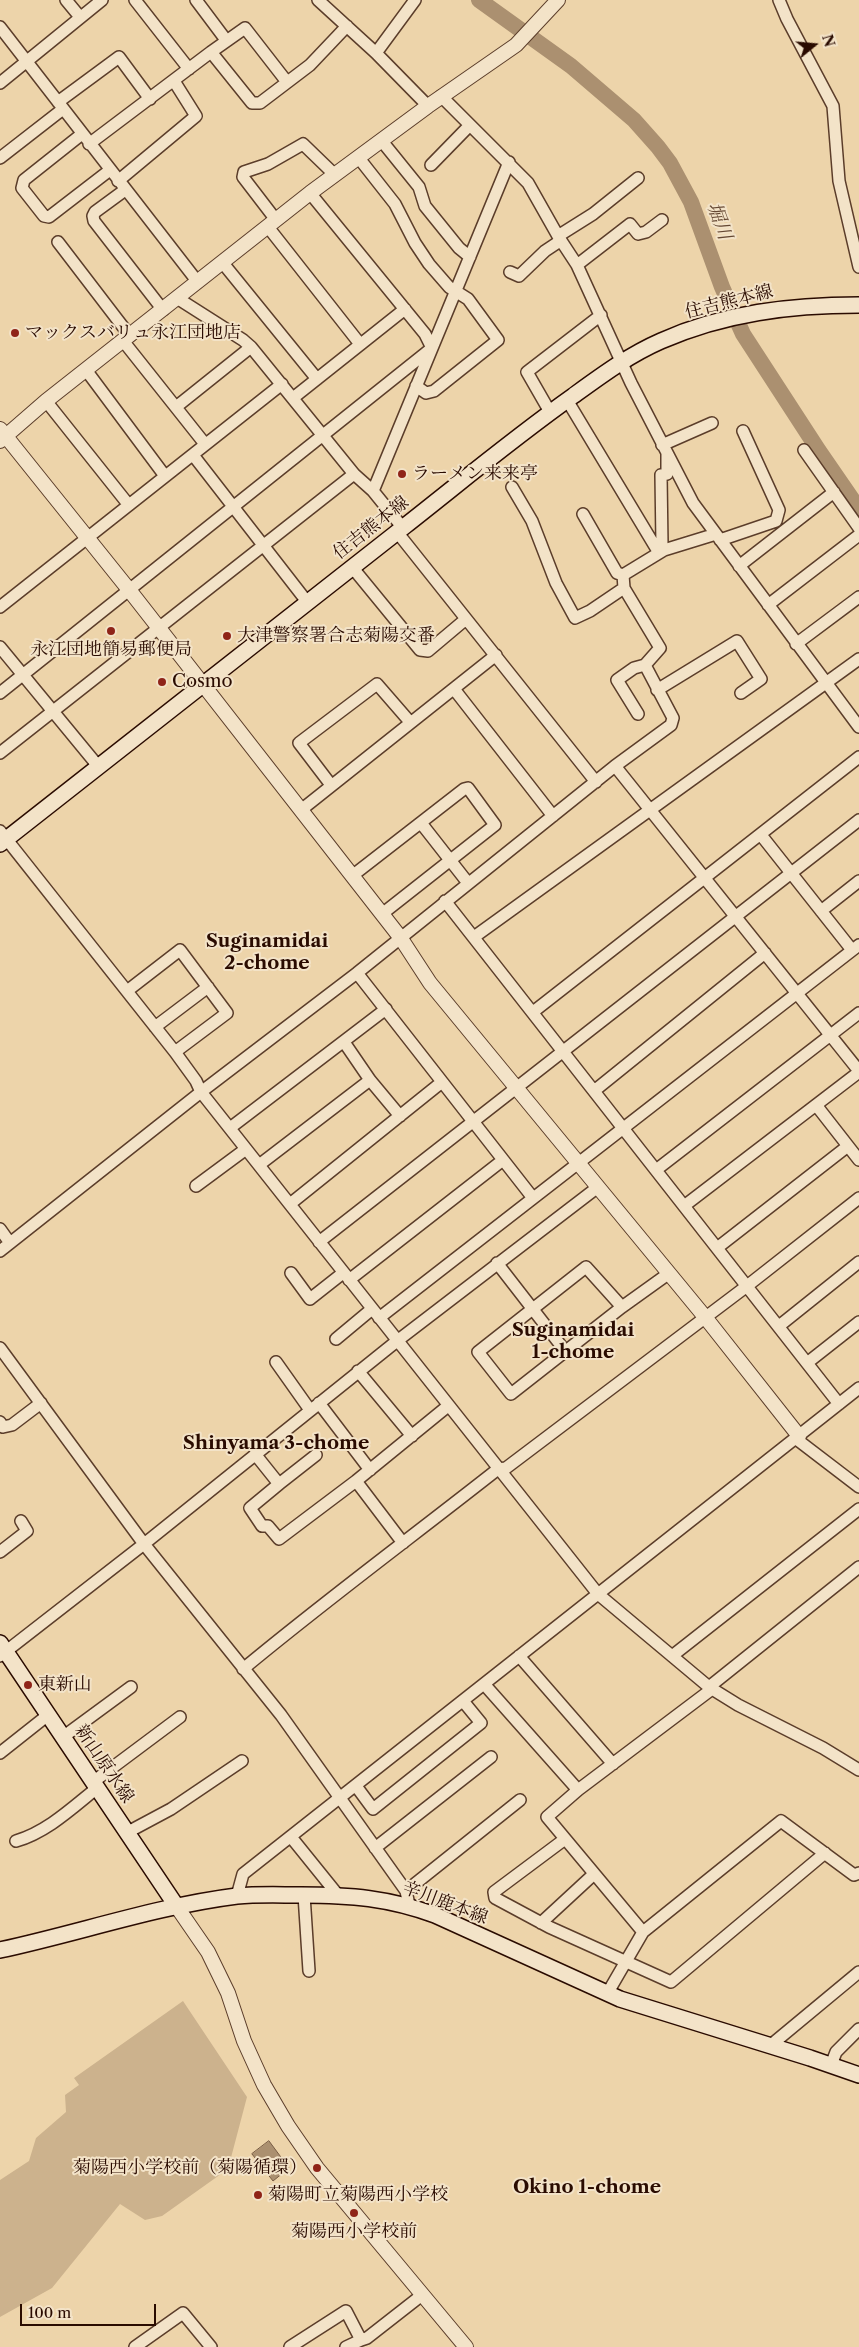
<!DOCTYPE html>
<meta charset="utf-8">
<style>
body{margin:0}
#map{position:relative;width:859px;height:2347px;overflow:hidden;background:#edd4aa;font-family:"Libre Caslon Text",serif}
canvas{display:block}
.north{position:absolute;left:789px;top:20px;width:50px;height:50px;-webkit-text-stroke:4px #f3e3c8;paint-order:stroke;rotate:73deg;font-size:14px;font-weight:700;line-height:20px;text-align:center;color:#2a0b00}
.north::after{content:'';display:block;margin:auto;width:18px;height:22px;background:#2a0b00;clip-path:polygon(50% 0,100% 100%,50% 72%,0 100%)}
.scale{position:absolute;left:20px;top:2304px;width:136px;height:22px;box-sizing:border-box;border:2px solid #2a0b00;border-top:0;padding-left:6px;font-size:15px;line-height:18px;white-space:nowrap;color:#2a0b00;-webkit-text-stroke:4px #f3e3c8;paint-order:stroke}
</style>
<div id="map">
<canvas width="859" height="2347"></canvas>
<div class="north">N</div>
<div class="scale">100 m</div>
</div>
<script>
const context = document.querySelector('canvas').getContext('2d');
context.lineJoin = 'round';
function paint(path, color) { context.fillStyle = color; context.fill(path, 'evenodd'); }
function stroke(path, color, width, dash) { context.strokeStyle = color; context.lineWidth = width; context.lineCap = dash ? 'butt' : 'round'; context.setLineDash(dash || []); context.stroke(path); }
function drawText(font, color, halo, rows, align = 'center') {
  context.font = font + ' "Libre Caslon Text","Noto Serif JP",serif'; context.lineWidth = 4; context.setLineDash([]); context.textBaseline = 'middle'; context.strokeStyle = halo; context.fillStyle = color; for (const [text, x, y, turn = 0] of rows) {
    context.save(); context.translate(x, y); context.rotate((+turn || 0) * Math.PI / 180); context.textAlign = isNaN(turn) ? turn : align; if (halo) context.strokeText(text, 0, 0); context.fillText(text, 0, 0); context.restore();
  }
}
paint(new Path2D(`
 M183,2001L247,2097L228,2169L162,2216L145,2220L120,2204L52,2288L0,2317V2180L29,2161L36,2138L66,2112L65,2095L79,2085L74,2078Z`), '#ccb28d');
const water = new Path2D(`
 M269,2141L289,2168L273,2181L252,2154Z`);
paint(water, '#ab9070');
stroke(water, '#775b43', 1);
stroke(new Path2D(`
 M479,0L571,66L634,120L658,147L670,163L691,202L722,287L743,334L819,451L859,509`), '#ab9070', 16);
const minor = new Path2D(`
 M66,0L80,17
 M135,0L189,69
 M196,0L226,40
 M318,0L376,53L428,106
 M779,0L787,19L833,106L839,181L859,267
 M0,27L197,281
 M211,52L245,28L287,82
 M376,53L415,0
 M0,83L102,0
 M441,96L528,183L558,236L577,265L631,383L693,503L859,727
 M58,102L119,57L150,99
 M82,134L24,180L22,188L44,216L49,217L110,170
 M381,140L419,187L425,206L459,248L470,257
 M89,144L211,52L252,103H260L310,65L347,26
 M358,157L395,204L415,243L429,264L449,287L468,299L498,340L434,391L426,393L416,386
 M0,158L63,109
 M431,165L470,125
 M118,181L196,116L174,81
 M125,190L95,212L93,216L94,221L163,310
 M310,193L425,334L432,348
 M276,220L243,177L244,172L268,164L303,144L335,175
 M268,227L360,344
 M558,236L593,214L638,178
 M58,242L130,336
 M222,262L317,379
 M577,265L630,224L638,234L646,232L662,220
 M510,272L519,276L545,251L560,241
 M177,298L243,340L251,347L354,474L373,491L403,528
 M124,342L205,444
 M86,370L165,476
 M293,398L405,309
 M567,400L659,553
 M46,401L128,504
 M176,407L251,347
 M550,412L527,372L601,315
 M662,445L712,423
 M804,450L859,528
 M193,455L308,603
 M512,487L532,521L556,583L575,618L590,611L624,588
 M373,491L509,162
 M583,514L617,573L623,575
 M397,532L596,782
 M720,540L776,521L779,510L743,431
 M664,550L716,534
 M739,566L834,492
 M352,567L420,650L428,651L466,619
 M768,605L859,535
 M0,607L282,384
 M796,644L859,597
 M0,647L98,766
 M454,689L553,816
 M657,690L737,641L761,679L741,693
 M0,693L432,348
 M638,714L617,680L634,668L645,665
 M0,753L354,474
 M615,766L859,1071
 M331,785L299,743L377,684L410,722
 M301,810L496,655
 M421,823L468,883
 M0,831L175,1052L196,1081L201,1092L598,1594L709,1687L738,1705L823,1748L859,1770
 M761,835L852,950
 M352,876L464,789L468,788L495,825L382,914
 M445,901L839,1404
 M821,911L859,881
 M474,937L859,659
 M357,973L533,1198
 M127,991L180,950L227,1013L175,1052
 M533,1012L859,757
 M155,1027L208,987
 M370,1080L400,1116
 M594,1091L765,953
 M816,1105L859,1160
 M230,1128L386,1009
 M259,1165L370,1080L344,1042
 M656,1170L859,1013
 M196,1186L246,1149
 M290,1204L442,1082
 M684,1206L859,1072
 M0,1229L10,1243
 M319,1242L859,820
 M717,1248L848,1146
 M0,1251L201,1092L357,973L615,766L671,725L673,718L645,665L660,648L624,588L623,575L664,550L662,545L661,475L667,474V454
 M497,1263L566,1352
 M586,1267L622,1307L511,1394L478,1352Z
 M291,1273L310,1299L343,1273
 M349,1280L503,1160
 M622,1307L668,1274
 M379,1318L859,945
 M779,1326L859,1262
 M336,1339L372,1309
 M0,1348L144,1544L281,1715L406,1891L409,1905
 M276,1362L310,1410
 M807,1363L859,1322
 M358,1371L412,1436
 M319,1403L370,1470
 M0,1422L3,1427L12,1425L41,1403
 M795,1438L859,1487
 M255,1454L279,1484L316,1455
 M356,1481L403,1543
 M279,1484L250,1508L262,1526H268L279,1539L356,1481L448,1406
 M0,1552L27,1531L21,1521
 M0,1656L144,1544L397,1341L598,1187
 M519,1656L613,1764
 M672,1656L859,1509
 M243,1669C326,1600 413,1536 498,1469L506,1468L747,1286L859,1198
 M484,1684L578,1790L712,1689
 M709,1687L859,1567
 M63,1737L131,1687
 M0,1753L48,1715
 M93,1782L180,1717
 M356,1786L373,1809L481,1723L463,1701
 M578,1790L547,1817L643,1932
 M128,1832L171,1809L242,1761
 M291,1837L337,1894
 M565,1839L494,1892L495,1898L549,1927L671,1982L825,1853
 M16,1841C47,1832 72,1808 97,1788
 M375,1848L491,1757
 M406,1891L520,1800
 M304,1895L309,1971
 M237,1896L243,1874L859,1388
 M541,1923L594,1874
 M607,1994L643,1932L781,1821L854,1875L859,1873
 M771,2045L859,1972
 M831,2065L836,2052L859,2029
 M135,2347L183,2313L211,2347
 M290,2347L346,2311L361,2340L367,2338L422,2295
 M346,2347L361,2340`);
const tertiary = new Path2D(`
 M0,429L130,591L400,937L430,983L705,1317L799,1436
 M0,441L46,401L310,193L428,106L516,45L558,0
 M177,1907L208,1952L228,1993L244,2041L264,2085L288,2126L317,2168L466,2347`);
const secondary = new Path2D(`
 M0,844C135,738 270,632 405,526C461,482 515,437 573,396C602,375 629,355 661,341C724,313 791,305 859,305
 M0,1643L177,1907
 M0,1950C79,1933 157,1906 237,1896C258,1894 280,1895 301,1895C351,1895 388,1898 435,1915L620,1999L810,2058L859,2075`);
stroke(minor, '#5b3d2a', 14);
stroke(tertiary, '#5b3d2a', 16);
stroke(secondary, '#2a0b00', 18);
stroke(minor, '#f3e3c8', 11);
stroke(tertiary, '#f3e3c8', 14);
stroke(secondary, '#f3e3c8', 15);
for (const [x, y, r, color] of [
 [15,333,5,"#8f2418"],
 [402,474,5,"#8f2418"],
 [111,631,5,"#8f2418"],
 [227,636,5,"#8f2418"],
 [162,682,5,"#8f2418"],
 [28,1685,5,"#8f2418"],
 [317,2168,5,"#8f2418"],
 [258,2195,5,"#8f2418"],
 [354,2213,5,"#8f2418"]
]) { const dot = new Path2D(); dot.arc(x, y, r, 0, 2 * Math.PI); context.fillStyle = color; context.fill(dot); stroke(dot, '#f3e3c8', 2); }
drawText('18px', '#2a0b00', '#f3e3c8', [
 ["住吉熊本線",729,302,-14],
 ["住吉熊本線",371,528,-38],
 ["新山原水線",104,1764,56],
 ["辛川鹿本線",445,1903,21]
]);
drawText('18px', '#2a0b00', '#f3e3c8', [
 ["マックスバリュ永江団地店",25,333],
 ["ラーメン来来亭",412,474],
 ["大津警察署合志菊陽交番",237,636],
 ["永江団地簡易郵便局",111,650,"center"],
 ["Cosmo",172,682],
 ["東新山",38,1685],
 ["菊陽西小学校前（菊陽循環）",307,2168,"right"],
 ["菊陽町立菊陽西小学校",268,2195],
 ["菊陽西小学校前",354,2232,"center"]
], 'left');
drawText('italic 19px', '#644732', '#f3e3c8', [
 ["堀川",719,221,70]
]);
drawText('bold 19px', '#2a0b00', '#f3e3c8', [
 ["Suginamidai",267,942],
 ["2-chome",267,964],
 ["Suginamidai",573,1331],
 ["1-chome",573,1353],
 ["Shinyama 3-chome",276,1444],
 ["Okino 1-chome",587,2188]
]);
</script>
